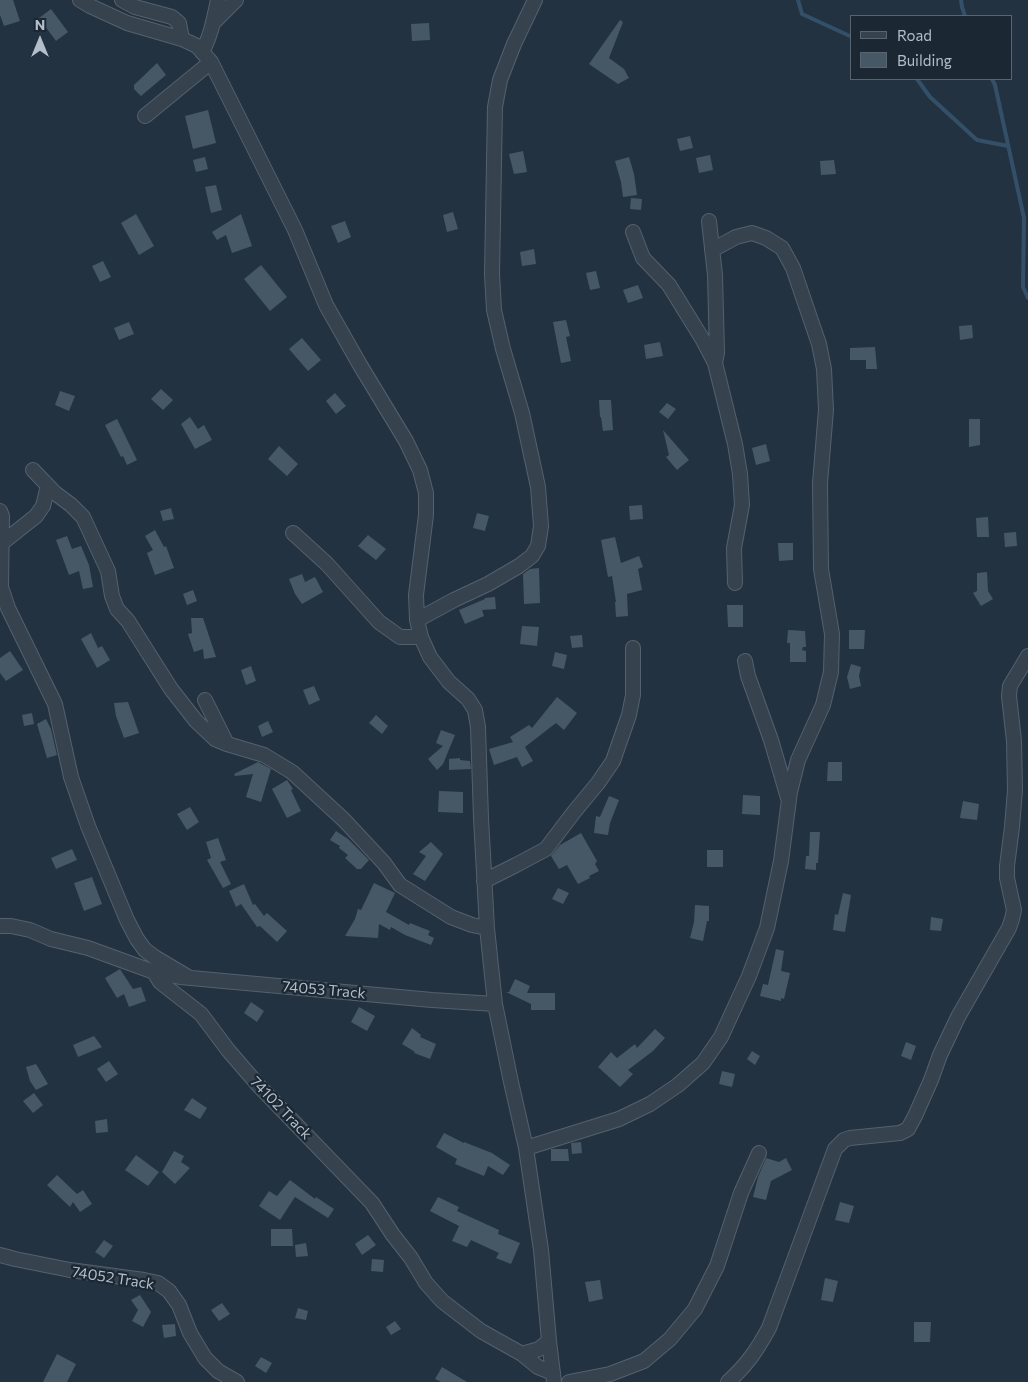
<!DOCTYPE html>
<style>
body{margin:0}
#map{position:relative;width:1028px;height:1382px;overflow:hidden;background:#223240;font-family:Commissioner,sans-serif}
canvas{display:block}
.legend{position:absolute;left:850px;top:15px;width:162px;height:65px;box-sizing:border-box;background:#1b2834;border:1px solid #586470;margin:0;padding:6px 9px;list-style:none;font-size:15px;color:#b3beca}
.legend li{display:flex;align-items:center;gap:10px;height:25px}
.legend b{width:25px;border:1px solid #586470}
.north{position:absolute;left:15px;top:15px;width:50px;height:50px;-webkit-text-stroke:4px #1b2834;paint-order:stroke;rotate:0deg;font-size:14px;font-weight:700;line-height:20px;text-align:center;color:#b3beca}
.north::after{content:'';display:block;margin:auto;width:18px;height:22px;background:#b3beca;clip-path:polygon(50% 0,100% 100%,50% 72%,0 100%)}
</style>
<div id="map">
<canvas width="1028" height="1382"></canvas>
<ul class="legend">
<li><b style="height:6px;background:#36434f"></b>Road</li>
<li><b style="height:14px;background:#465866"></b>Building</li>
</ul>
<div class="north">N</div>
</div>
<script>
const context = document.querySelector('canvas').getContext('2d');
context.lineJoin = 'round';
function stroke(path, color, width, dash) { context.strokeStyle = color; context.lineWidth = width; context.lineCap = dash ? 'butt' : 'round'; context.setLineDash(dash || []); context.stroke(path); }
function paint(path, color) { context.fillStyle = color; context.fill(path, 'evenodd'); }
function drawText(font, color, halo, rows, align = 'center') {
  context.font = font + ' Commissioner,sans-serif'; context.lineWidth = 4.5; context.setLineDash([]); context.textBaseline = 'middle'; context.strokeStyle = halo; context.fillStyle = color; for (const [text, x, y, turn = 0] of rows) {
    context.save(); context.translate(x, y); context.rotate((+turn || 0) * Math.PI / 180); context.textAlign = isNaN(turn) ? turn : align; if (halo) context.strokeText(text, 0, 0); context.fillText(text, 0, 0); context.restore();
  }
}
stroke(new Path2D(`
 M798,0L802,14L852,37
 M961,0L962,7L965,16
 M917,79L930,97L977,140L1008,146
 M992,79L995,85L1024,218L1023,287L1028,298`), '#345068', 4);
paint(new Path2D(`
 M0,0H13L20,21L4,26L0,15Z
 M51,9L68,32L56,41L39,18Z
 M620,20L623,22L609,58L624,69L629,78L618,84L589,64Z
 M429,23L430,40L412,41L411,24Z
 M157,63L166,75L141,96L134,89V85Z
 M208,110L216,143L193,149L185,116Z
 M690,136L693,148L680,151L677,139Z
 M523,151L527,172L514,174L509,154Z
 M710,155L713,170L699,173L696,158Z
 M205,157L208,169L196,172L193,160Z
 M629,157L634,174L637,195L623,197L621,182L615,161Z
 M834,160L836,174L821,175L820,161Z
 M216,185L222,210L211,213L205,187Z
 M631,198L642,199L641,210L630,209Z
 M453,212L458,229L447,232L443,215Z
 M136,214L154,246L139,255L121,223Z
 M241,214L252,246L232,253L226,235L217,240L212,232Z
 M345,221L351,237L338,243L331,226Z
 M534,249L536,264L522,266L520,252Z
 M103,261L111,277L100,282L92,266Z
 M261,265L287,297L270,311L244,279Z
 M596,271L600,288L590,290L586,273Z
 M638,285L643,298L628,303L623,290Z
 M566,320L570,336L566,337L571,361L561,363L553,322Z
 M129,322L134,334L119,340L114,328Z
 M972,325L973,338L960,340L959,326Z
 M302,338L321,360L308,371L289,349Z
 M660,342L663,356L646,359L644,345Z
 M875,347L877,369H866V360H850V348Z
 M161,389L173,400L163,410L151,399Z
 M60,391L75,396L69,411L55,405Z
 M335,393L346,406L336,414L326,401Z
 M599,400H611L613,430L603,431L601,417H600Z
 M667,403L676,409L668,419L659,412Z
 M190,417L198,429L204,425L212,440L195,449L181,424Z
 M117,419L137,460L127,465L123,456L121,457L105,425Z
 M969,419H980V445L969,447Z
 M663,430L689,460L677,470L666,457L669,455Z
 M766,444L770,461L756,465L752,448Z
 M279,446L298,464L287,476L268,459Z
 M642,505L643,519L630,520L629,506Z
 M171,508L174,519L163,521L160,511Z
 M477,513L489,516L485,531L473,528Z
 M988,517L989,537H977L976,518Z
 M155,530L164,547L166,546L174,568L155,575L147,553L153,550L145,536Z
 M1016,532L1017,546L1005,547L1004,533Z
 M368,535L386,549L376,560L358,546Z
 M67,536L72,549L81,546L89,565L93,587L83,589L79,571L69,575L56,540Z
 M615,537L621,563L639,556L643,567L638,569L642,590L627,594L628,616L616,617L615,602H616L612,576L608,577L601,540Z
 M778,543H793V560L779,561Z
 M539,568L540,603L524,604L523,574L530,569Z
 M987,572L988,591L993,599L981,606L973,593L977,591V573Z
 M302,574L305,582L315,577L323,592L302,604L295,594L289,579Z
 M193,590L197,601L187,605L183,594Z
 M495,597L496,609L482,610L484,616L465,624L459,610L485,599V598Z
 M727,605H743V627H728Z
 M191,618H203L216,657L204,659L203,649L194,652L188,634L192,633Z
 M522,626L539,627L537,646L520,644Z
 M788,630L805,631L806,647H803L802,650L806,651V662H790V643H787Z
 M849,630H865L864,649H849Z
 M91,633L98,648L102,646L110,660L97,668L81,639Z
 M582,635L583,647L572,648L570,636Z
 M10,651L23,670L6,681L0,673V658Z
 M555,652L567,655L564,669L552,666Z
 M851,664L861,667L859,676L861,686L850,689L847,677Z
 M251,666L256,681L246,685L241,670Z
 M314,686L320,700L309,705L303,690Z
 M557,697L577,713L564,730L556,723L525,747L533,761L522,767L517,757L494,765L489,749L513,742L510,737L529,725L532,728Z
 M128,702L139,733L124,738L116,716L114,703Z
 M32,713L34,724L24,726L22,715Z
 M376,715L388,726L382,734L369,723Z
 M46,719L51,729L57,755L47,758L37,724Z
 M268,721L273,732L262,737L258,726Z
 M441,730L455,735L443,764L437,770L428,759L443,746L436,743Z
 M460,758V760L470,761L471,769L449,770V759Z
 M258,762L271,769L261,802L246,797L253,774L235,776L234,774Z
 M828,762H842V781H827Z
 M287,780L293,789L291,790L301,811L287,818L272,789Z
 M439,791L463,792V813L438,812Z
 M743,795L760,796V815L742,814Z
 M609,796L619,800L610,823L608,835L594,833L596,816L600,817Z
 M963,801L979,804L977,820L960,818Z
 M190,807L199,822L187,830L177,814Z
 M336,831L348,839L369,860L361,869H357L345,858L348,855L339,848L340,846L330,840Z
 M810,832H820L818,863H816V870L805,869L806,856H809Z
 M581,833L597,861L595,864L599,871L589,876L590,878L578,884L567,865L559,869L551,856L560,845Z
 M218,838L226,860L220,862L231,884L223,888L207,860L211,858L206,842Z
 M431,842L443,854L425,881L413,874L426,856L419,852Z
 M72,849L77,860L56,869L51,858Z
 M707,850H723V867H707Z
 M92,877L102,904L84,911L74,883Z
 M374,883L395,893L386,912L409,925L410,923L430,931L428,935L434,938L431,945L405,935L391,927L390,930L379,924L378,938L345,936L355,919L358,909L361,910Z
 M244,884L253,905L255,904L264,916L267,913L287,931L277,942L260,926L257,927L241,904L236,907L229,891Z
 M558,888L569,893L563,904L552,899Z
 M843,893L851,895L845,932L833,930L835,914L838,915Z
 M695,905L709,906V921H707L703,941L690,938L694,922Z
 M931,917L943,919L941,931L930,930Z
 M776,949L784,951L781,971L790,973L784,999L781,998V1001L760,996L763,984L768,985Z
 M120,969L133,989L141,987L146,1001L129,1007L124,994L117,998L105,978Z
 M515,979L530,986L527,993H555V1010H531V1004L506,992H509Z
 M251,1002L264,1011L257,1022L244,1013Z
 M359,1007L375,1016L367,1031L351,1022Z
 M412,1028L421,1035L420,1037L436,1044L430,1059L414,1053L415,1052L402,1044Z
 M655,1029L665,1038L653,1051L628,1070L633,1074L620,1087L598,1067L611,1052L617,1058L635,1044L637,1048Z
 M94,1036L102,1047L78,1057L73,1045Z
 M906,1042L916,1046L911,1060L901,1056Z
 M752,1051L760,1056L755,1065L747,1059Z
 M109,1061L118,1074L106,1082L97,1069Z
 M36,1064L48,1084L36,1090L30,1081L26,1067Z
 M722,1071L735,1074L732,1087L719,1084Z
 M34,1093L43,1105L33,1113L23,1101Z
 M192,1098L207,1108L200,1119L184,1110Z
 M107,1119L108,1132L96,1133L95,1121Z
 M444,1133L464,1143V1142L492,1153L510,1165L503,1175L488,1166L484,1176L455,1164L457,1159L436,1147Z
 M581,1142L582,1153L572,1154L571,1143Z
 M551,1149H568L569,1161H551Z
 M174,1151L184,1156L181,1162L190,1168L175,1184L162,1172Z
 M136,1155L159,1172L148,1186L125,1170Z
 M766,1158L779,1162L786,1158L792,1170L771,1181L766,1200L753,1197L758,1177Z
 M57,1175L77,1194L83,1190L92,1204L80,1212L73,1202L70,1207L47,1185Z
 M290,1180L315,1199L316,1197L334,1209L328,1218L295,1197L280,1220L259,1206L269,1191L277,1196Z
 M438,1197L459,1207L457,1211L499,1230L498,1234L520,1243L511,1264L496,1258L499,1253L471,1240L467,1247L452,1241L459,1226L430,1211Z
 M840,1202L854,1206L849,1223L835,1220Z
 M271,1229H292L293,1246H271Z
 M368,1235L376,1245L362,1255L355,1244Z
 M104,1240L113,1246L104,1258L95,1252Z
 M306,1243L308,1256L296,1257L295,1245Z
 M372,1259L384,1260L383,1272L371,1271Z
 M825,1278L838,1281L833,1302L821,1300Z
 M600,1280L603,1299L589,1302L585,1282Z
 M140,1295L151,1312L143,1327L132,1321L138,1310L131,1300Z
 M222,1303L230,1314L219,1321L211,1310Z
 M298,1308L308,1311L306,1320L295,1318Z
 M395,1321L401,1329L391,1335L386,1327Z
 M914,1322H931L930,1342H914Z
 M175,1324L176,1336L164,1338L162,1325Z
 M57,1354L76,1364L67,1382H43Z
 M261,1357L272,1363L266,1373L255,1366Z
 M442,1367L467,1382H441L435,1379Z`), '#465866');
const minor = new Path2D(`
 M80,0L90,6L127,23L182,39L197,46L211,62L295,230L326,305L360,365L406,441L420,470L426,493V515L416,595L417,620L421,637L430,657L449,682L468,699L475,710L478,727L481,818L487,928L495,1004L511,1082L526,1148L541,1250L549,1341L554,1382
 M122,0L135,7L172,17L179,23L182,39
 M214,22L236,0
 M202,52C211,36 214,18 218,0
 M145,116L211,62
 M709,221L715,275L717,353L715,363
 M633,232L643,258L669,285L703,340L715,363L735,444L740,474L742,505L734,548L735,583
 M33,470L55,493L71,505L83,517L108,571L112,596L117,609L128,621L171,689L196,721L215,739L227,744
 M0,511L2,516L1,587L8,608L55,704L71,777L88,826L127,920L137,939L145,950L156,958L188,977
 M293,533L327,564L379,622L400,637H421
 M2,543L36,516L43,506L48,486
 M417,620L454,600L488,584L519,566L532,556L538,546L541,526L538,487L522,413L503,349L494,310L492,274L495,107L500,80L514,44L535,0
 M745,661L748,676L771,740L788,798
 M205,700L227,744L264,755L292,772L344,820L384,863L400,885L451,917L472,925L487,928
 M484,881L516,865L546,849L574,812L598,783L613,761L629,715L633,695V648
 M0,926H11L30,930L51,939L88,948L154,972L180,977L432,1000L495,1004
 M154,972L160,982L201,1014L228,1050L259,1086L372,1203L393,1235L411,1258L426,1283L442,1301L481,1331L522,1354L538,1367L553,1373
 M526,1148L619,1119L650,1104L678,1085L703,1063L721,1037L749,976L767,928L781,861L790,792L798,760L823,705L831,672L832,634L821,569L820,483L826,410L824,369L819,344L793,268L782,248L766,238L752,233L736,237L712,250
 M0,1255L15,1259L70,1270L144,1280L158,1283L169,1291L179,1305L190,1333L205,1358L218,1371L237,1382
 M522,1354L539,1349L549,1341
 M569,1382L610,1374L644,1361L670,1339L695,1309L717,1266L741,1193L759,1153
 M728,1382C747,1365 757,1350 769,1328L835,1149L844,1140L850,1138L900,1133L908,1129L915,1116L931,1080L940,1055L958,1017L1009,928L1012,919L1014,910L1007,878V866L1012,827L1015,790L1014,741L1009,696L1010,686L1028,656`);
stroke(minor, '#54616d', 16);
stroke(minor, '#36434f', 14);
drawText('15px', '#b3beca', '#1b2834', [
 ["74053 Track",324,990,5],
 ["74102 Track",281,1108,46],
 ["74052 Track",113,1278,9]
]);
</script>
